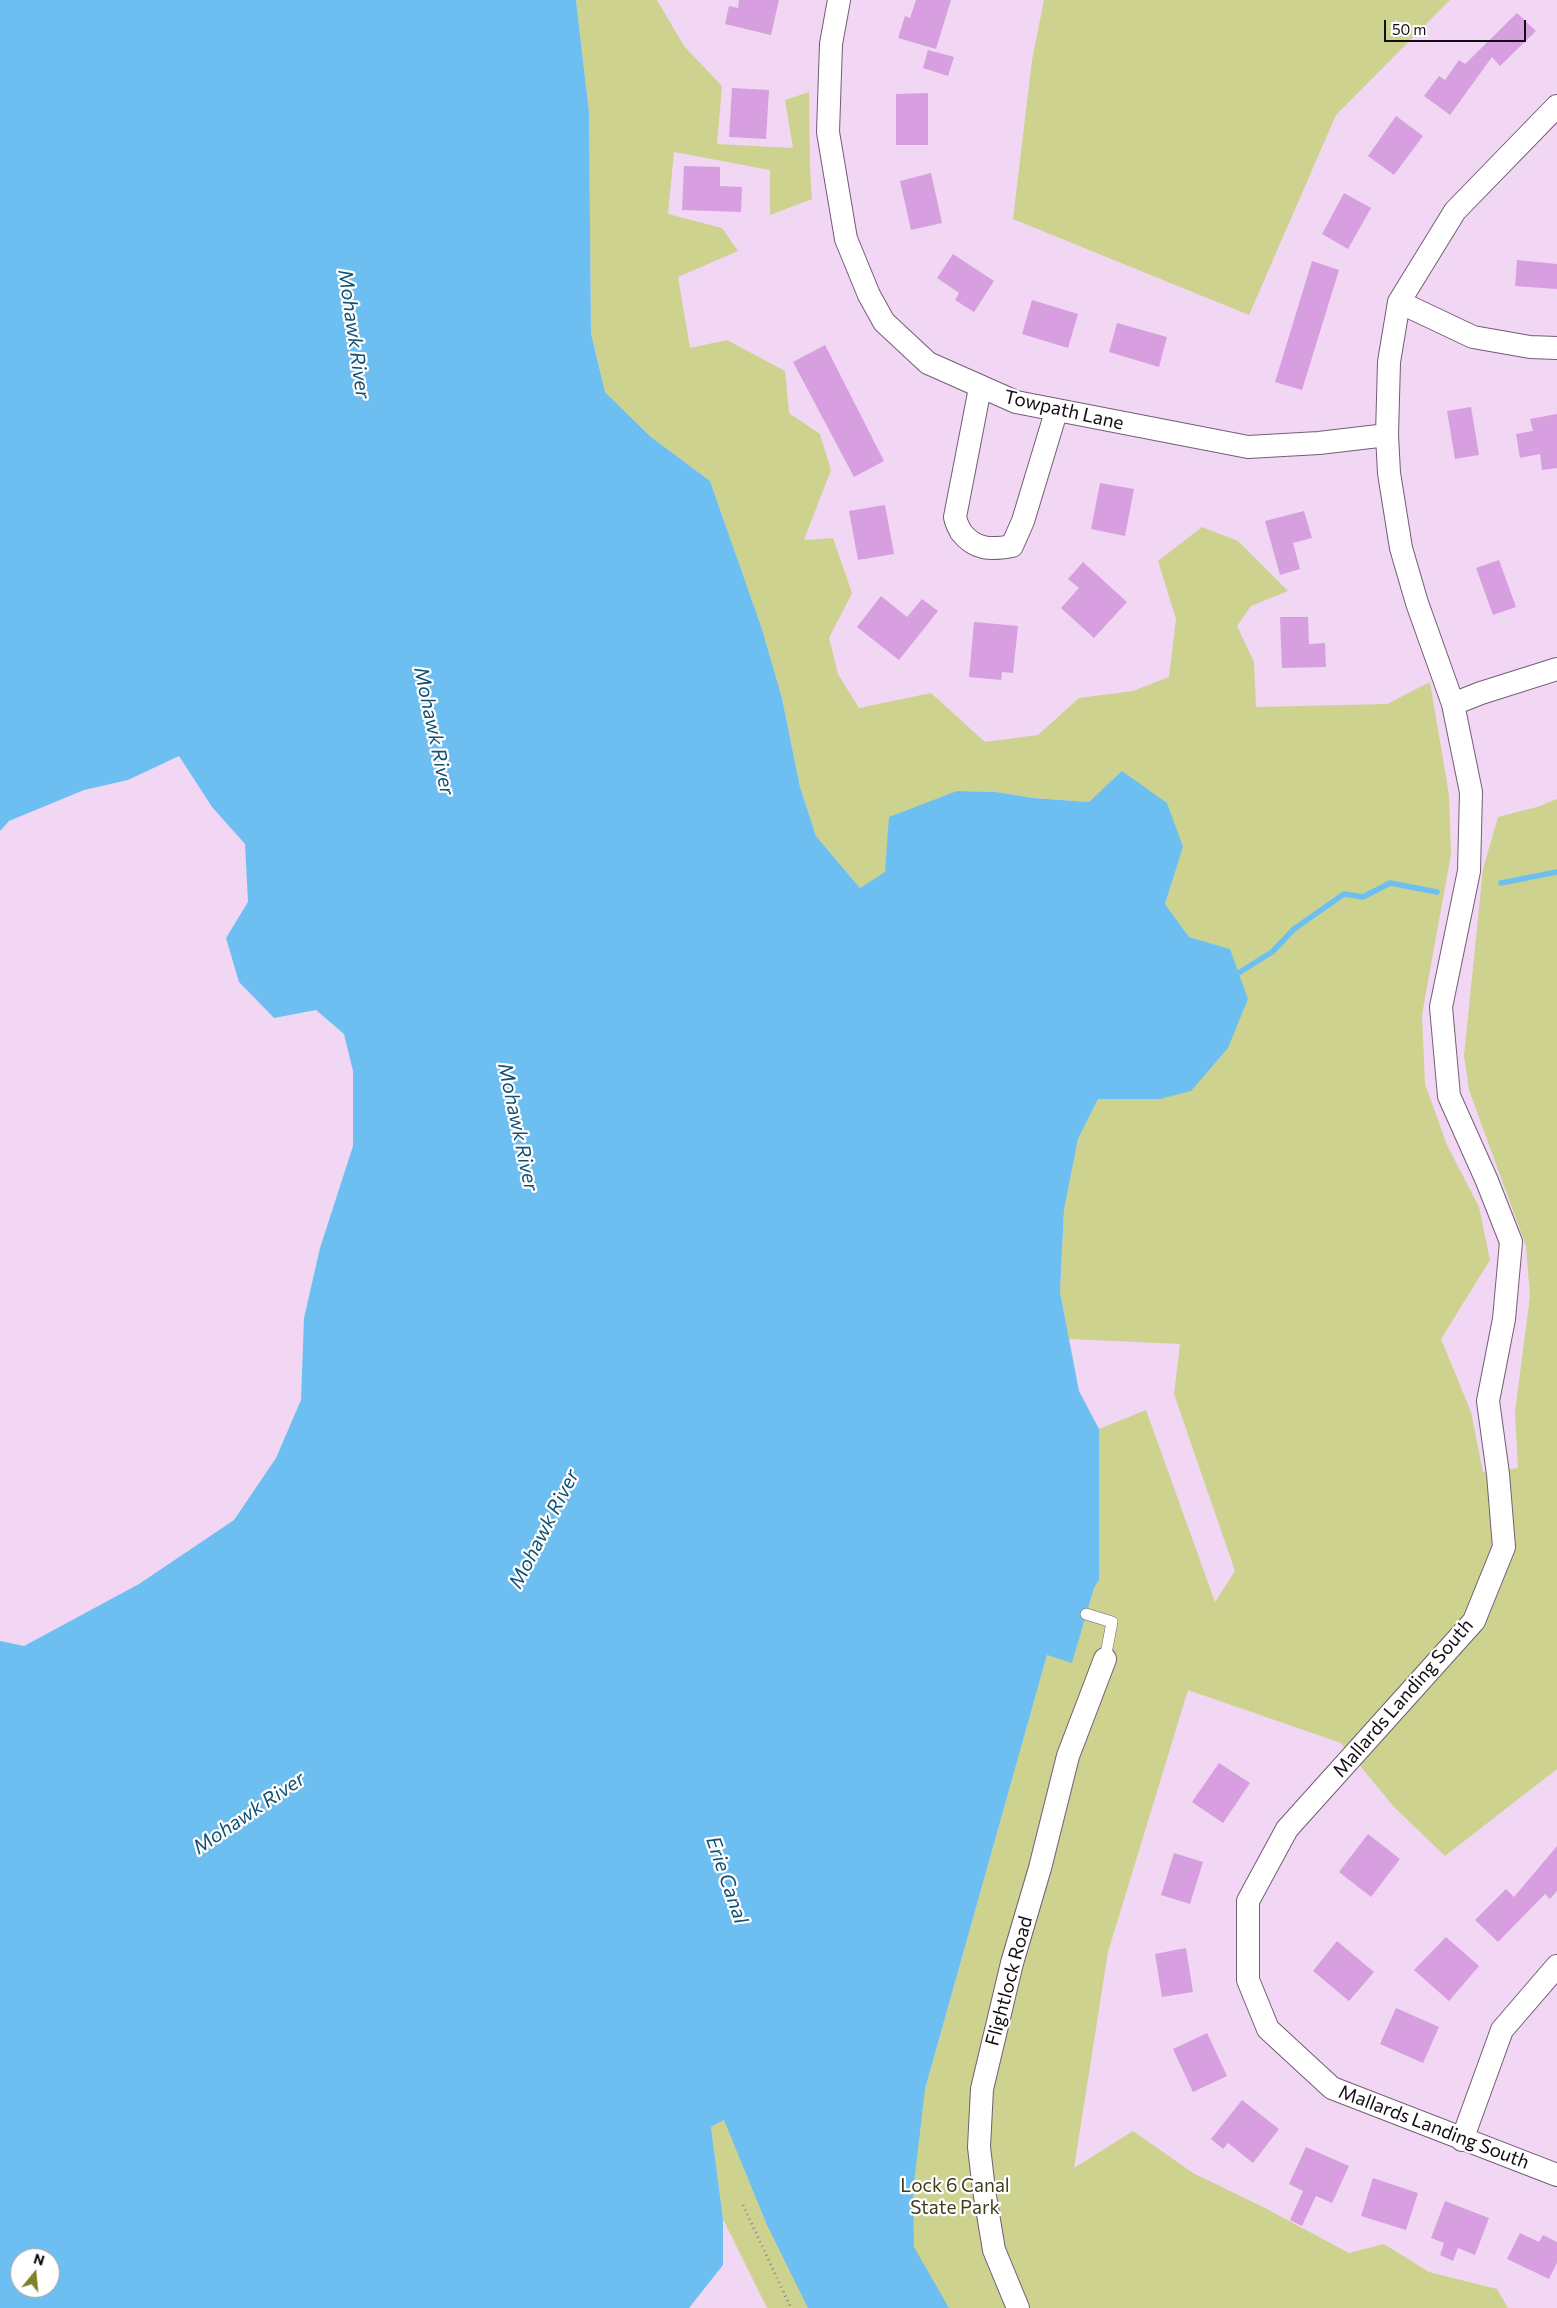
<!DOCTYPE html>
<style>
body{margin:0}
#map{position:relative;width:1557px;height:2308px;overflow:hidden;background:#f1d7f4;font-family:Commissioner,sans-serif}
canvas{display:block}
.north{position:absolute;left:10px;top:2248px;width:50px;height:50px;box-sizing:border-box;background:#fff;border:1px solid #a19ea1;border-radius:50%;rotate:17deg;font-size:14px;font-weight:700;line-height:20px;text-align:center;color:#140c15}
.north::after{content:'';display:block;margin:auto;width:18px;height:22px;background:#7e822c;clip-path:polygon(50% 0,100% 100%,50% 72%,0 100%)}
.scale{position:absolute;left:1384px;top:20px;width:142px;height:22px;box-sizing:border-box;border:2px solid #140c15;border-top:0;padding-left:6px;font-size:15px;line-height:18px;white-space:nowrap;color:#140c15;-webkit-text-stroke:4px #fff;paint-order:stroke}
</style>
<div id="map">
<canvas width="1557" height="2308"></canvas>
<div class="north">N</div>
<div class="scale">50 m</div>
</div>
<script>
const context = document.querySelector('canvas').getContext('2d');
context.lineJoin = 'round';
function paint(path, color) { context.fillStyle = color; context.fill(path, 'evenodd'); }
function stroke(path, color, width, dash) { context.strokeStyle = color; context.lineWidth = width; context.lineCap = dash ? 'butt' : 'round'; context.setLineDash(dash || []); context.stroke(path); }
function drawText(font, color, halo, rows, align = 'center') {
  context.font = font + ' Commissioner,sans-serif'; context.lineWidth = 4.5; context.setLineDash([]); context.textBaseline = 'middle'; context.strokeStyle = halo; context.fillStyle = color; for (const [text, x, y, turn = 0] of rows) {
    context.save(); context.translate(x, y); context.rotate((+turn || 0) * Math.PI / 180); context.textAlign = isNaN(turn) ? turn : align; if (halo) context.strokeText(text, 0, 0); context.fillText(text, 0, 0); context.restore();
  }
}
paint(new Path2D(`
 M576,0H657L684,46L722,86L717,144L793,148L785,100L809,92L810,168L812,199L770,215V170L674,152L668,214L722,228L738,251L678,277L690,348L727,340L785,371L789,413L820,434L831,470L804,540L833,538L852,593L829,638L838,674L859,708L931,693L985,742L1038,735L1079,698L1133,691L1169,677L1176,619L1158,561L1202,527L1238,541L1288,591L1251,606L1237,626L1254,662L1256,707L1387,704L1430,682L1449,795L1451,854L1422,1015L1425,1084L1447,1145L1479,1207L1490,1260L1441,1339L1471,1412L1483,1472L1518,1468L1515,1412L1530,1296L1526,1246L1469,1090L1464,1056L1483,869L1498,817L1537,807L1557,799V1769L1445,1856L1394,1807L1341,1743L1188,1690L1108,1952L1074,2168L1133,2131L1193,2173L1265,2208L1349,2253L1384,2244L1429,2272L1497,2289L1508,2308H767L723,2219L711,2127L724,2120L925,2089L1047,1655L1072,1662L1094,1588L1099,1580V1429L1146,1410L1215,1602L1235,1571L1174,1394L1180,1344L1069,1339L1060,1292L1064,1210L1078,1139L1098,1099H1160L1229,949L1189,937L1165,904L1183,846L1089,802L1033,798L996,792L957,791L885,873L860,888L816,836L800,787L782,698L762,629L710,481L651,437L605,392L591,333L589,112Z
 M1044,0H1450L1336,115L1249,315L1013,219L1032,60Z`), '#cdd28f');
paint(new Path2D(`
 M0,0H576L589,112L591,333L605,392L651,437L710,481L762,629L782,698L800,787L816,836L860,888L885,872L889,817L957,791L996,792L1033,798L1089,802L1122,771L1167,803L1183,847L1165,904L1189,937L1230,949L1248,999L1228,1048L1191,1091L1160,1099H1098L1078,1139L1064,1210L1060,1292L1079,1391L1099,1429V1580L1094,1588L1072,1663L1047,1655L925,2089L913,2192L914,2247L949,2308H808L767,2225L724,2120L711,2127L723,2219V2265L689,2308H0V1641L24,1646L139,1584L234,1520L276,1458L301,1400L304,1318L320,1248L353,1146V1071L344,1034L316,1010L274,1018L239,982L226,938L248,902L245,844L212,807L179,756L128,780L84,790L9,821L0,831ZM20,2258H50V2288H20Z`), '#6ebff1');
stroke(new Path2D(`
 M1501,883L1557,872
 M1232,977L1272,952L1294,929L1344,894L1363,897L1390,883L1437,892`), '#6ebff1', 5.5);
paint(new Path2D(`
 M739,0H779L771,35L725,24L729,6L738,8Z
 M916,0H951L936,49L898,38L905,16L910,18Z
 M1517,13L1536,31L1500,66L1492,57L1450,115L1424,96L1439,76L1445,80L1459,60L1465,64Z
 M928,50L954,57L948,76L923,68Z
 M732,88L769,90L766,139L729,137Z
 M928,93V145H896V94Z
 M1396,116L1423,136L1394,175L1368,156Z
 M684,166L720,167V186L742,187L741,212L682,210Z
 M931,173L942,223L911,230L900,181Z
 M1344,193L1371,208L1348,249L1322,234Z
 M953,254L994,281L974,312L955,300L959,293L937,278Z
 M1517,260L1557,264V289L1515,286Z
 M1312,261L1339,270L1302,390L1275,382Z
 M1032,300L1078,314L1068,348L1022,334Z
 M1117,323L1167,337L1159,367L1109,352Z
 M825,345L884,461L854,477L793,362Z
 M1471,407L1479,455L1455,459L1447,411Z
 M1557,414V468L1542,470L1540,454L1520,458L1516,434L1533,431L1530,419Z
 M1100,483L1134,489L1125,536L1091,529Z
 M885,505L894,554L858,560L849,511Z
 M1304,511L1312,538L1293,543L1300,569L1280,575L1265,521Z
 M1499,560L1516,607L1493,615L1476,568Z
 M1083,562L1127,602L1094,638L1061,608L1079,588L1068,579Z
 M881,596L907,617L922,599L938,611L899,660L857,627Z
 M1280,617H1308L1309,644L1325,643L1326,667L1282,668Z
 M974,622L1018,626L1013,673L1002,672L1001,680L969,677Z
 M1219,1763L1250,1783L1223,1823L1192,1802Z
 M1368,1834L1400,1859L1371,1897L1339,1872Z
 M1557,1846V1891L1550,1899L1545,1894L1498,1942L1475,1920L1506,1889L1514,1897Z
 M1174,1853L1203,1862L1190,1904L1161,1895Z
 M1446,1937L1479,1966L1449,2001L1414,1970Z
 M1337,1941L1374,1972L1349,2001L1313,1971Z
 M1186,1948L1193,1992L1162,1997L1155,1954Z
 M1396,2008L1439,2027L1423,2063L1380,2044Z
 M1207,2033L1227,2076L1193,2092L1173,2049Z
 M1242,2100L1279,2129L1253,2163L1228,2143L1223,2149L1211,2139Z
 M1306,2147L1349,2166L1332,2203L1316,2196L1302,2226L1290,2220L1303,2191L1289,2184Z
 M1373,2178L1418,2193L1406,2230L1361,2216Z
 M1445,2201L1489,2218L1475,2255L1458,2248L1453,2261L1440,2255L1444,2243L1431,2238Z
 M1520,2233L1539,2242L1543,2235L1557,2242V2263L1549,2279L1507,2259Z`), '#d79fdf');
const lane = new Path2D(`
 M1086,1614L1112,1622L1105,1659`);
const street = new Path2D(`
 M839,0L831,44L828,132L846,239L869,295L884,322L928,363L1016,402L1248,447L1319,443L1387,435
 M1557,106L1455,211L1399,302L1389,362L1387,435L1389,473L1401,548L1417,603L1453,704L1471,792L1469,871L1441,1007L1449,1096L1487,1181L1511,1242L1504,1319L1488,1401L1498,1474L1504,1547L1474,1621L1287,1829L1248,1901V1980L1268,2029L1332,2088L1557,2175
 M1399,302L1473,337L1530,347L1557,348
 M980,388L955,517C956,523 958,526 961,532C975,550 991,550 1012,546L1023,521L1056,412
 M1453,704L1481,693L1557,669
 M1462,2140L1502,2030L1557,1966
 M1018,2308L994,2250L984,2190L979,2147L982,2089L1012,1963L1040,1868L1068,1756L1105,1659`);
stroke(lane, '#735d76', 12);
stroke(street, '#735d76', 24);
stroke(new Path2D(`
 M743,2205L791,2308`), '#958397', 3, [1, 4]);
stroke(lane, '#fff', 11);
stroke(street, '#fff', 22);
drawText('19px', '#140c15', '#fff', [
 ["Towpath Lane",1064,410,13],
 ["Mallards Landing South",1403,1698,-49],
 ["Flightlock Road",1009,1981,-75],
 ["Mallards Landing South",1434,2127,21]
]);
drawText('19px', '#3d3f1b', '#fff', [
 ["Lock 6 Canal",955,2186],
 ["State Park",955,2208]
]);
drawText('italic 20px', '#125173', '#fff', [
 ["Mohawk River",354,334,82],
 ["Mohawk River",434,731,78],
 ["Mohawk River",518,1127,78],
 ["Mohawk River",544,1529,-63],
 ["Mohawk River",249,1813,-34],
 ["Erie Canal",727,1880,71]
]);
</script>
